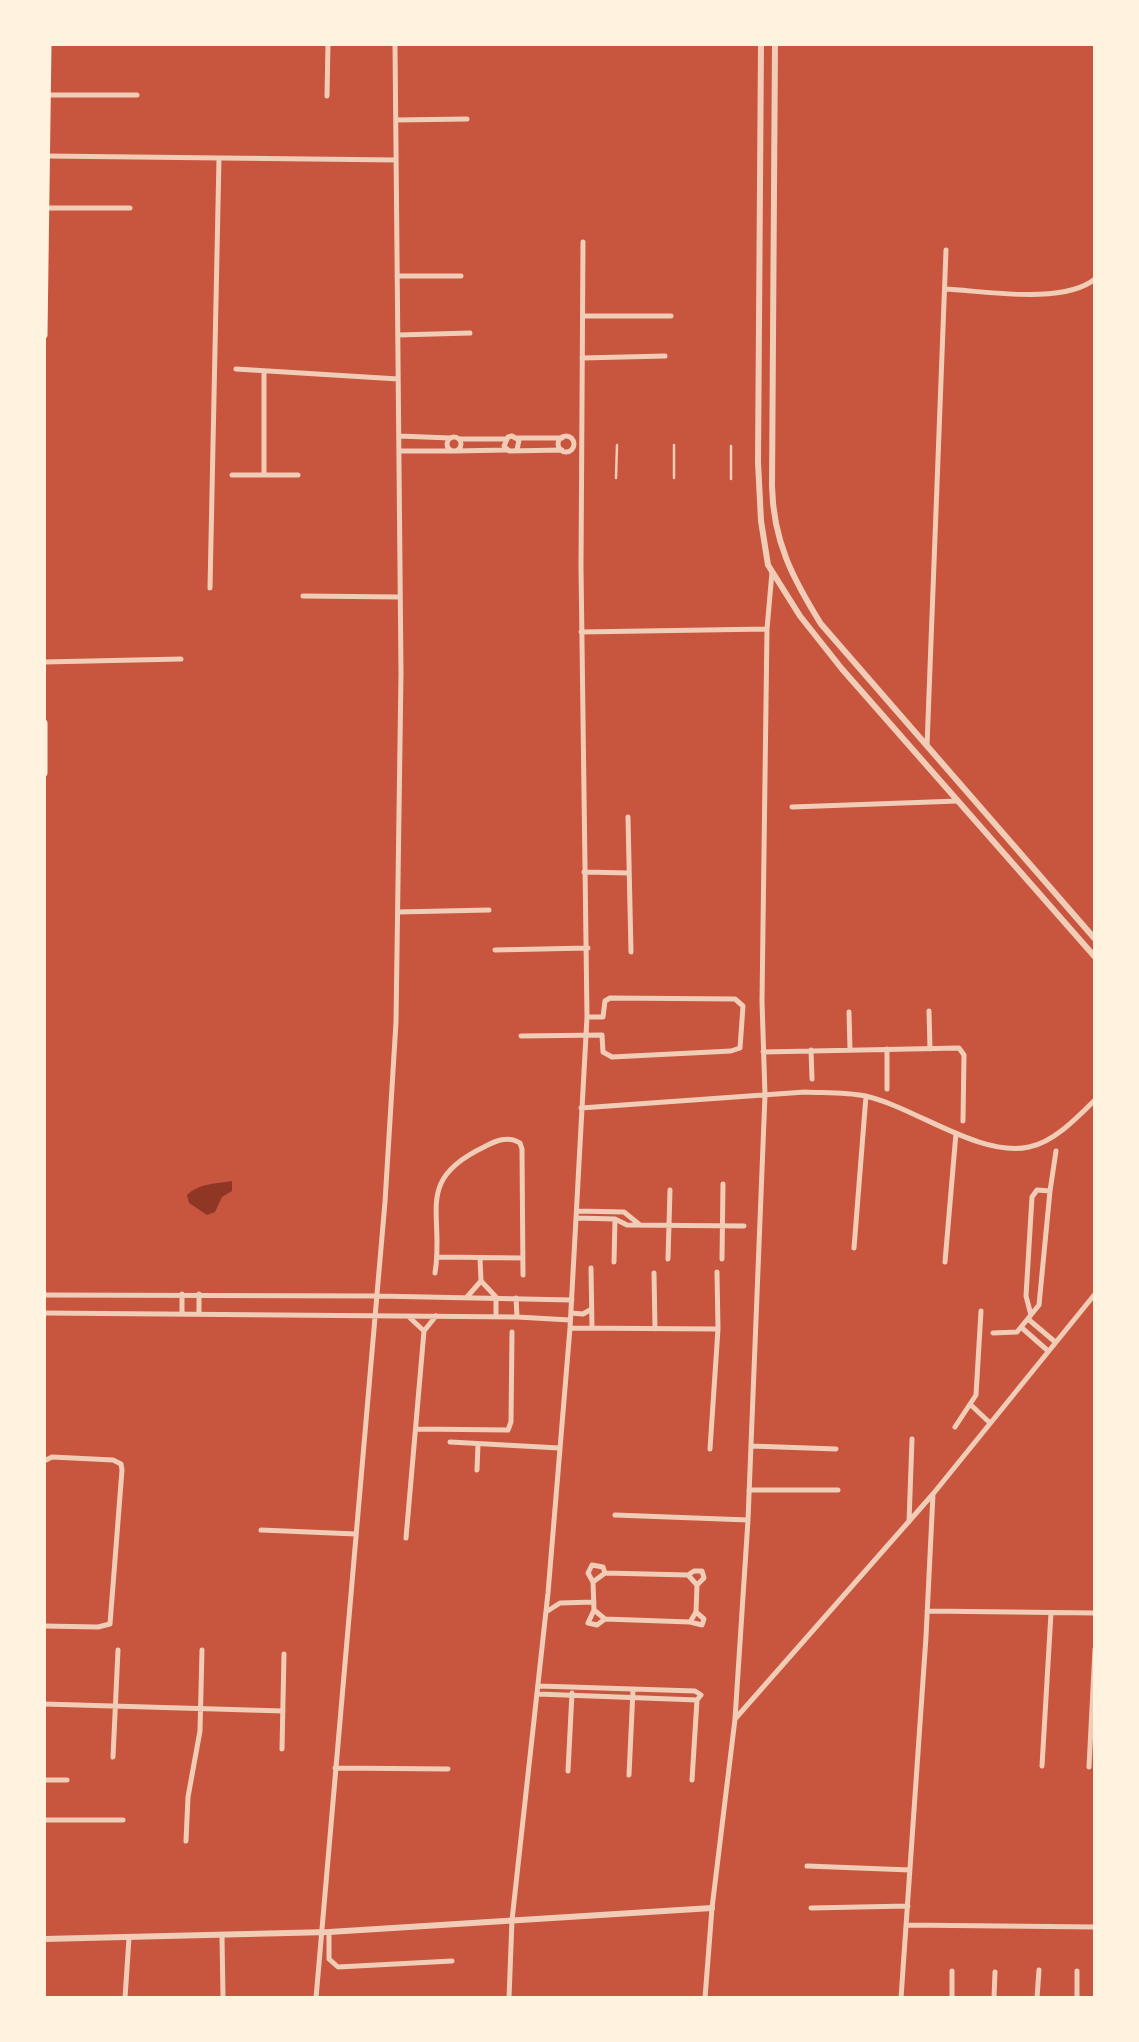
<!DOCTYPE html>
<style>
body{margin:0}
#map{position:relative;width:1139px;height:2042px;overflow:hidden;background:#c8553d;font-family:"Noto Sans",sans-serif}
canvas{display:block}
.frame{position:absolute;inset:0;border:46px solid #fff3e0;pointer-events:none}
</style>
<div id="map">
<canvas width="1139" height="2042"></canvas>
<div class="frame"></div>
</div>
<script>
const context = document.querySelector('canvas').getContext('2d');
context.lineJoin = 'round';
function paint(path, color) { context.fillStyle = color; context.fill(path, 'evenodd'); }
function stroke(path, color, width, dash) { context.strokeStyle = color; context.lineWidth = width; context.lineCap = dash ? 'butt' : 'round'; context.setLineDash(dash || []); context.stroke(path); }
paint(new Path2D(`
 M232,1181V1191L222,1197L215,1212L207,1215L189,1203L187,1195C200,1183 215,1184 232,1181Z`), '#8f3625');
stroke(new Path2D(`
 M674,445V478
 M731,446V479
 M616,478L617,445`), '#f1ccb7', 2.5);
stroke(new Path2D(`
 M48,95H137
 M327,96L328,44
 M396,120L467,119
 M47,156L396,160
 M45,208H130
 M397,276H461
 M945,289C985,291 1063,305 1095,279
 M583,316H671
 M398,335L470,333
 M582,358L665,356
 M236,369L398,379
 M264,371V475
 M399,436L450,438
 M558 444a8 8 0 1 1 16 0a8 8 0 1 1-16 0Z
 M447 444a7 7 0 1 1 14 0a7 7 0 1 1-14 0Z
 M518,438H562
 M459,439H506
 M517,450L519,440L512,436L508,437L504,446L509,451L562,450
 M399,451H452
 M456,451L506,450
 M232,475H298
 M210,588L219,158
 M303,596L400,597
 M581,632L767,629
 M44,662L181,659
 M927,746L946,250
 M792,807L958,801
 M628,817L631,952
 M584,872L629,873
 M398,912L489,910
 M495,950L588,948
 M929,1011L930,1049
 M849,1012L850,1050
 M521,1036L602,1035L603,1052L612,1057L731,1051L740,1048L743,1006L735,999L610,998L605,1001L603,1017H587
 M811,1050L812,1079
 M763,1052L959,1048L964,1055L963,1121
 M887,1089V1049
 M581,1108L805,1092C825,1093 846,1092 865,1096C913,1106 980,1158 1029,1147C1054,1142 1078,1117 1095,1100
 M577,1211L624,1212L640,1225
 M577,1218L615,1219L627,1225L744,1226
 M854,1248L866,1096
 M438,1257L523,1258
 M480,1258L481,1281L496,1297V1317
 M668,1259L670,1190
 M722,1259L723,1184
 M614,1262L615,1219
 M945,1262L956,1133
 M591,1268L592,1328
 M435,1273C445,1213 413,1181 484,1147C495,1141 508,1135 520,1143L522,1149L523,1275
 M654,1273L655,1329
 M182,1294V1314
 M199,1294V1313
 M44,1295L377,1296L572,1300
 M467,1297L481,1281
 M516,1298L517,1317
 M44,1313L517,1317L570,1320
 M571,1313L583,1314L590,1310
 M1031,1315L1026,1296L1032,1197L1037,1190L1050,1191L1056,1151
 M409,1317L424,1331
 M1028,1319L1054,1341
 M570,1328L718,1329
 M1022,1328L1047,1350
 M993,1333L1017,1332L1039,1305L1050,1191
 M972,1406L989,1422
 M955,1427L976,1395L981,1311
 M416,1429L508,1430L511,1422L512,1332
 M450,1442L559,1448
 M751,1446L836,1449
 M710,1449L718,1329L717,1272
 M44,1461L52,1457L113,1460L121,1464L122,1470L110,1624L98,1627L44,1626
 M477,1470L478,1444
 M749,1490H838
 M615,1515L748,1520
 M909,1522L912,1439
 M261,1530L356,1534
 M406,1538L424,1331L436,1316
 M605,1573L688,1575L697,1585L696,1612L690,1622L605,1619L594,1610L593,1582Z
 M688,1575L694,1571H702L704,1578L697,1585
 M593,1582L588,1573L592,1565L603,1567L605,1573
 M594,1610L588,1623L597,1625L605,1619
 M927,1611L1095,1613
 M546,1612L560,1603L594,1602
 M690,1622L702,1625L704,1619L696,1612
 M539,1686L695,1691L701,1695
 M538,1694L697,1700L701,1695
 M44,1704L283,1711
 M735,1719L933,1494L1095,1294
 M282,1749L284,1654
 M113,1757L118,1650
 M1042,1766L1051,1613
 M1089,1767L1095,1649
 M335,1768L448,1769
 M568,1771L572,1693
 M629,1775L633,1690
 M44,1780H67
 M692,1780L697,1700
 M44,1820H123
 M186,1841L188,1797L200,1731L202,1650
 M807,1866L910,1870
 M811,1908L908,1906
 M906,1925L1095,1927
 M329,1932V1959L338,1967L452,1961
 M222,1936L223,1997
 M125,1998L129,1938
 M316,1998L385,1202L396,1022L401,673L395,44
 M509,1998L512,1920L548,1593L570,1328L587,1017L581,567L583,242
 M705,1998L712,1908L735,1719L748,1520L765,1095L762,1001L767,629L772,572
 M901,1998L926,1637L933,1494
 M952,1998V1971
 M994,1998L995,1972
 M1037,1998L1039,1970
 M1077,1998V1971`), '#f1ccb7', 5);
stroke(new Path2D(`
 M761,44L758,462L761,521L768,565L800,616L842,669L1095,957
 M775,44L772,486C773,541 793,579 821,624L1095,939
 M44,1939L329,1932L712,1908`), '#f1ccb7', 6);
stroke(new Path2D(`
 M44,335L48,44
 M44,723V773`), '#fff3e0', 7);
</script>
